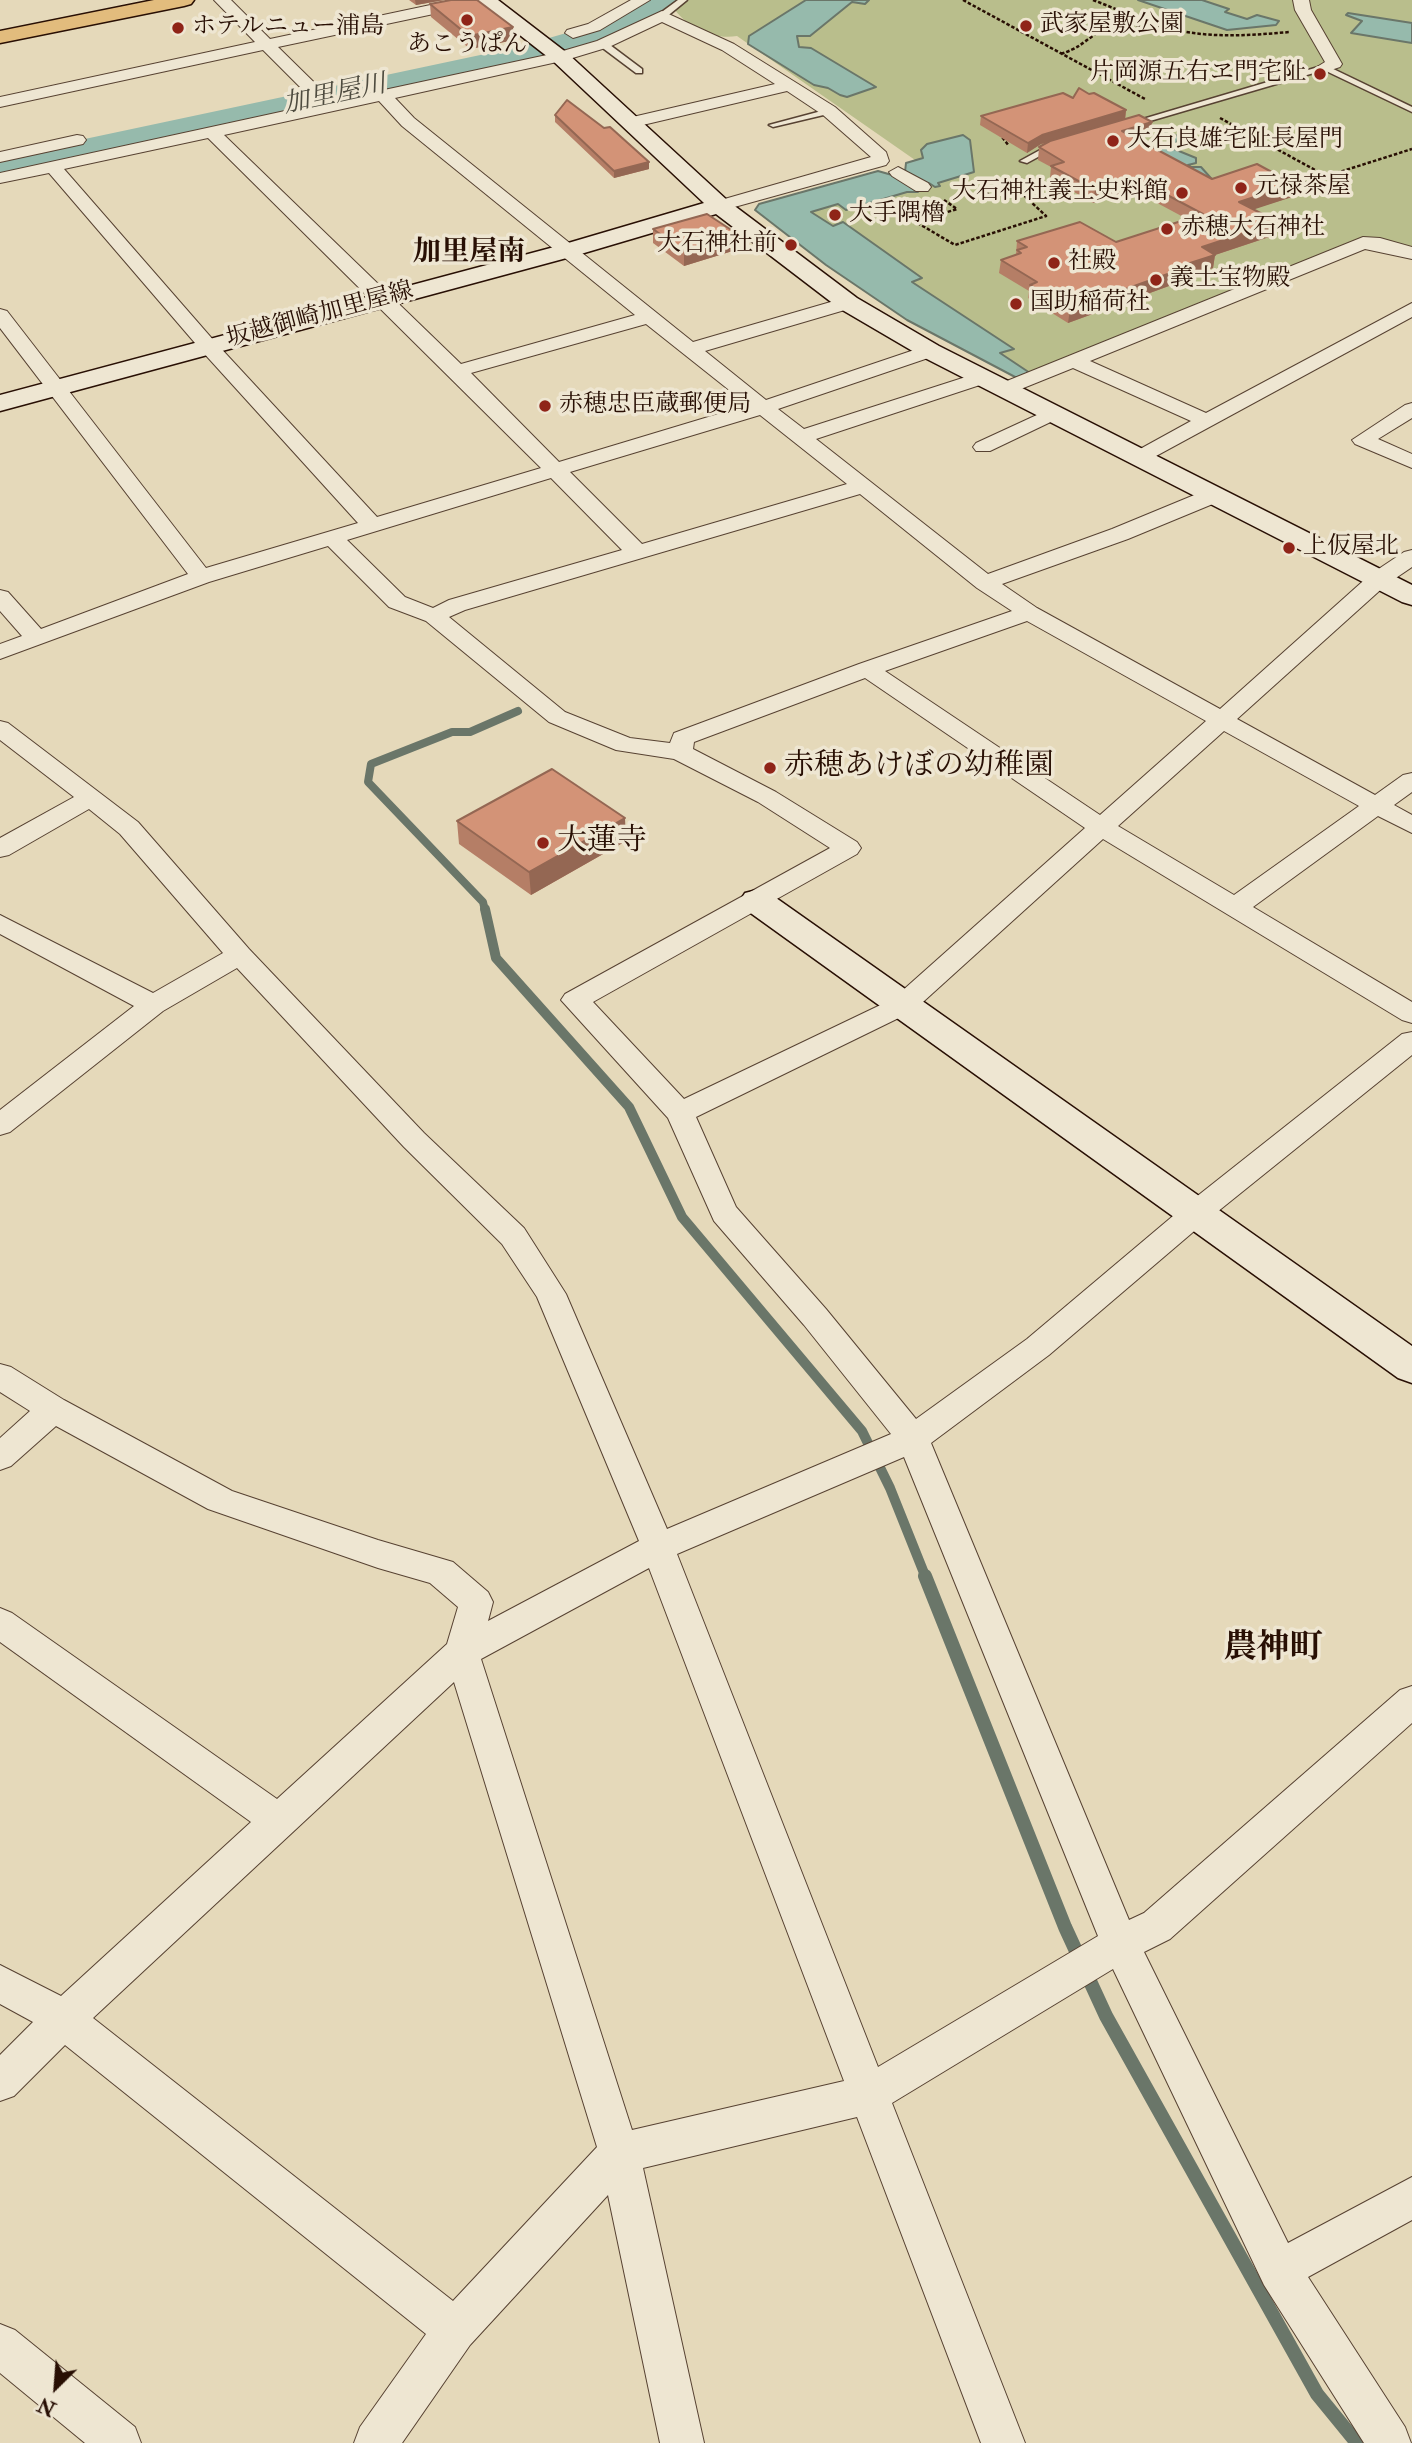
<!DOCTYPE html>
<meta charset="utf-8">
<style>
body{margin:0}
#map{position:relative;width:1412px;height:2443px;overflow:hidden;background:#e5d9ba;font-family:"IM FELL Double Pica",serif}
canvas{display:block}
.north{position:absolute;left:21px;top:2352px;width:70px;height:70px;-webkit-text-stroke:5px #eee6d2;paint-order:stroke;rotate:205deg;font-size:19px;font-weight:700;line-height:28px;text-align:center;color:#280f04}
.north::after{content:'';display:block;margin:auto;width:24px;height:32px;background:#280f04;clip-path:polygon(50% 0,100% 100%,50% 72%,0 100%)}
</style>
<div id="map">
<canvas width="1412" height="2443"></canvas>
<div class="north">N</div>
</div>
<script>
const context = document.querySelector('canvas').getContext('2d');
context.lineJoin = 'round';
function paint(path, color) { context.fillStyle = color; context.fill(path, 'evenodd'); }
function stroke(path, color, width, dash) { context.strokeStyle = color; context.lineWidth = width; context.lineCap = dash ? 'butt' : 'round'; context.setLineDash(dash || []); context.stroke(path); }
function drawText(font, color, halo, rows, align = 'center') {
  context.font = font + ' "IM FELL Double Pica","Noto Serif JP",serif'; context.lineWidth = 7; context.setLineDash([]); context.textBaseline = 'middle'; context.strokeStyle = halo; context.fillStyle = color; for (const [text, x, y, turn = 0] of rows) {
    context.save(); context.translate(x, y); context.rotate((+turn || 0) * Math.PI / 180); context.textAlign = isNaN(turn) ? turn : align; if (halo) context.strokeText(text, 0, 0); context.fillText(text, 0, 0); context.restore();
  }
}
paint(new Path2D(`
 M689,0H1412V247L1383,239L1354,240L1030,373L907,320L826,265L755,210L759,204L878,171L892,175L905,172L906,163L915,160L737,36C715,40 689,29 675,10Z`), '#b9be8c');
const water = new Path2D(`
 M806,0H869L865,4L852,2L810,36H797L799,47L811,48L876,87L847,97L840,95L828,88L814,85L748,44L749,36Z
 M1138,0H1202L1229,9L1225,12L1247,19L1257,15L1279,21L1276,25L1227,30Z
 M1348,13L1412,23V43L1351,33L1362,21L1346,15Z
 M1164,133L1179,136L1174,149L1196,158V163L1188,165L1191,167H1201L1217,185L1152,148L1171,142Z
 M963,135L970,140L974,172L938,183L940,186L935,187L929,183L912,188L918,192H907L846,210L838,204L811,212L833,226L843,222L922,278L912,282L1014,349L1000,353L1030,373L1017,378L907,320L826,265L755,210L759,204L878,171L892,175L905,172L906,163L923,158L921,150L927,144Z`);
paint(water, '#96baac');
stroke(water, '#6a7669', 2);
stroke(new Path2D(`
 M485,911L483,902L368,782L371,764L452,732H470L518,711`), '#6a7669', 8);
stroke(new Path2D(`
 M485,909L496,958L629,1107L682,1217L862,1431L890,1488L926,1578`), '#6a7669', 10);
stroke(new Path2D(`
 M925,1576L1065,1927L1106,2016L1317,2394L1357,2443`), '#6a7669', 14);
paint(new Path2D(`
 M637,0H678L674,7L604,43L537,63L0,179V157L518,47L580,29Z`), '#96baac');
const lane = new Path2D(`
 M678,0H687L665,18H659V14Z
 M600,42H606L642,69V73H636L600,46Z
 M1325,65L1412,107V112L1324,70L1133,126L1126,124Z
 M829,109H832V113L773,127L769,125Z
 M1051,144L1058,146L1027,163L1020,161Z`);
const street = new Path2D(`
 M214,0H231L270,39L454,0H484L476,5L278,47L333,101L556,53L597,41L662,11L734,44L835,107L886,152L889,161L886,165L720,211L711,206L714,202L871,157L823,115L787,91L630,128L624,127L622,123L624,119L775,84L722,50L662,22L609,47L566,60L395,98L414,118L693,342L841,299H855L858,303L855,307L705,351L766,400L923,347H937L940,351L937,355L778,409L804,429L975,374H989L992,378L989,382L816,439L988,574L1112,529L1204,491H1220L1223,496L1220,501L1128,539L1002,584L1037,608L1220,709L1371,574L1404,552L1412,550V567L1387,584L1237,719L1375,795L1403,775L1412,773V792L1394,805L1412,815V833L1378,816L1253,907L1412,1002V1023L1402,1020L1103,839L913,1011L696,1117L736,1207L826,1309L916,1419L1027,1339L1186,1205L1402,1034L1412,1032V1055L1206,1221L1049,1355L931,1443L1129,1920L1144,1913L1400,1690L1412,1686V1723L1170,1939L1144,1952L1288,2243L1412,2177V2220L1308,2277L1405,2427L1411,2443H1364L1264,2285L1113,1969L892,2103L1025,2443H981L857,2117L643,2168L704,2443H660L608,2195L470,2345L402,2443H354L360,2427L426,2334L65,2045L14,2096L0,2101V2055L33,2022L0,2004V1965L61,1996L251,1822L0,1642V1608L12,1613L277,1799L447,1644L458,1607L430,1583L378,1568L208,1509L56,1426L11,1466L0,1470V1438L30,1411L0,1392V1364L11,1367L64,1400L232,1491L378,1540L453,1562L488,1592L493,1602L488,1621L639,1541L537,1297L502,1244L404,1147L237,968L163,1011L10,1132L0,1135V1110L134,1006L0,934V915L153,993L223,953L120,834L89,809L9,855L0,857V838L74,797L0,740V721L8,723L138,822L249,949L424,1133L524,1228L566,1294L667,1529L891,1434L804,1325L714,1221L668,1118L561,1000L565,994L830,848L758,802L674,759L616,750L549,722L426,621L389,607L328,546L209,582L0,659V644L22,636L0,611V590L8,592L41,629L188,574L0,328V309L7,311L206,568L358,523L201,350L49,173L0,183V173L317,104L263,50L0,107V97L255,42ZM379,101L402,126L635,315L461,364L224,135ZM208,138L541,468L377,517L215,342L64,169ZM646,324L748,405L559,462L471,373ZM760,415L847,484L642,544L570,472ZM551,478L622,550L449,600L433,608L405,597L347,540ZM860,494L977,588L1012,611L859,664L674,733L670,743L630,738L565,712L449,617L465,610ZM1027,621L1206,721L1100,815L885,671ZM865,678L1085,828L893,999L684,1099L593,1002L857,854L861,848L857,842L776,792L693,749L694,742ZM1224,731L1359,806L1234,895L1118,826ZM904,1457L1098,1936L878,2067L677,1554ZM649,1568L844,2081L632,2130L481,1659ZM454,1682L597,2147L453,2301L93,2018Z
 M631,0H650L600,30L573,38L565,33L567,30L588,24Z
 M1293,0H1309L1311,10L1342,64L1340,67L1325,72L1317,67L1325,62L1295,10Z
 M77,135L83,136L86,140L83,144L0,162V152Z
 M898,167L928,183L931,187L928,191H916L892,176L889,172Z
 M1363,237L1380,238L1412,247V259L1365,249L1090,361L1206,413L1412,303V317L1145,462H1131L1128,458L1131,454L1191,421L1073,368L1011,393H997L994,389L997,385Z
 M1412,403V418L1378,439L1412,454V468L1355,444L1352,440L1405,405Z
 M1052,408L1059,410L1062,414L1059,418L990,451H976L973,447L976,443Z
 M0,2324L15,2330L135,2427L141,2443H85L0,2373Z`);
const secondary = new Path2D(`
 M475,0H498L567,53L728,201L857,298L939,346L1412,585V605L1402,602L921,356L839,308L716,214L574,256L0,411V395L558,246L704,203L553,61Z
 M757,890L769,893L1412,1346V1383L1398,1378L745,909L740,901L745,893Z`);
const primary = new Path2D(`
 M154,0H194L191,4L184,6L0,43V31Z`);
stroke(lane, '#574232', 3);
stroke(street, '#574232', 2);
stroke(secondary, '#280f04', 3);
stroke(primary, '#280f04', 3);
stroke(new Path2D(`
 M963,0L1145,99
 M1093,0C1122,11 1151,25 1181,31C1217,38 1254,35 1290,32
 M1061,54C1078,48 1080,45 1094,35C1113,21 1138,26 1159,27
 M1220,118L1326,176
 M999,133L1009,146
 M1289,188L1412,149
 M983,189L995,201
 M944,200L957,209L916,222L955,245L1046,216L1015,187L1018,178`), '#280f04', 2.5, [3.5, 2]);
paint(lane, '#eee6d2');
paint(street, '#eee6d2');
paint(secondary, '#eee6d2');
paint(primary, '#e2bc7d');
paint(new Path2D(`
 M409,0H444L416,5Z
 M430,4L514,40L470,49L431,17Z
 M1089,94L1126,110L1125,119L1151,135L1137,139L1212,179L1294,184L1292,197L1253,209L1278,222L1275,235L1215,255L1213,268L1189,276L1188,279L1068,323L1028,298L1029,291L999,273L1001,260L1016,255L1017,241L1116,242L1187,219L1133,190L1093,203L1050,178L1051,167L1038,160L1039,147L1047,143L1041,144L1027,153L980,125L981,116L1073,98Z
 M555,115L649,169L614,178L555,122Z
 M653,229L739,235V249L684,266L653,243Z
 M457,821L626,841L531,895L459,844Z`), '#b57e66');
paint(new Path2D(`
 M415,0H444L416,5Z
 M513,27L514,40L470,49L469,36Z
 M1126,110L1125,120L1041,144L1027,153L1028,143L1042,135Z
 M1152,122L1151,135L1121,143L1122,131Z
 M649,162V169L614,178V171Z
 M1135,178L1133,190L1093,203L1095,190Z
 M1294,184L1292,197L1237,215L1239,202Z
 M1278,222L1275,235L1215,255L1213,268L1189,276L1188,279L1068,323L1070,309L1187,264L1202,247Z
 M739,235V249L684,266V251Z
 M625,818L626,841L531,895L529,872Z`), '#946753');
const building = new Path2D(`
 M451,0H477L513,27L469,36L430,4Z
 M1079,88L1089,94L1094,93L1126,110L1042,135L1028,143L981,116L1063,93L1073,98Z
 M567,100L604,128L610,127L649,162L614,171L555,115Z
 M1139,115L1152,122L1122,131L1212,179L1257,164L1294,184L1239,202L1278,222L1202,247L1215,255L1187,264L1190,266L1070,309L1030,285L1037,282L1001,260L1021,253L1017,250L1027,247L1017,241L1080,222L1116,242L1203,214L1135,178L1095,190L1051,166L1064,162L1039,147L1050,141Z
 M707,214L739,235L684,251L653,229Z
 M552,769L625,818L529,872L457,821Z`);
paint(building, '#d39377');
stroke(building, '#946753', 2);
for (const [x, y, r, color] of [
 [467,20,7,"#8f2418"],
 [1026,26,7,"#8f2418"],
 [178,28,7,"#8f2418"],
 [1320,74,7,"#8f2418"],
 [1113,141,7,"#8f2418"],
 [1241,188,7,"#8f2418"],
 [1182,193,7,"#8f2418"],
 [835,215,7,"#8f2418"],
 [1167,229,7,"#8f2418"],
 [791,245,7,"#8f2418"],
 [1054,263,7,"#8f2418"],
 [1156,280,7,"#8f2418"],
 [1016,304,7,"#8f2418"],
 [545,406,7,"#8f2418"],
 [1289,548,7,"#8f2418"],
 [770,768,7,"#8f2418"],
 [543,843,7,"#8f2418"]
]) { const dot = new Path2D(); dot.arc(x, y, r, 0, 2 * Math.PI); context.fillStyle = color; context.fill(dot); stroke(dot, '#eee6d2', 2.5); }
drawText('24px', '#280f04', '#eee6d2', [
 ["武家屋敷公園",1040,26],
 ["ホテルニュー浦島",192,28],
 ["あこうぱん",467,46,"center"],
 ["片岡源五右ヱ門宅阯",1306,74,"right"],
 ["大石良雄宅阯長屋門",1127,141],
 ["元禄茶屋",1255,188],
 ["大石神社義士史料館",1168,193,"right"],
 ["大手隅櫓",849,215],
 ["赤穂大石神社",1181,229],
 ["大石神社前",777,245,"right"],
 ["社殿",1068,263],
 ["義士宝物殿",1170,280],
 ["国助稲荷社",1030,304],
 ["赤穂忠臣蔵郵便局",559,406],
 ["上仮屋北",1303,548]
], 'left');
drawText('24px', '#280f04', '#eee6d2', [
 ["坂越御崎加里屋線",320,316,-15]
]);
drawText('italic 26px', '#4e4b3f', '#eee6d2', [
 ["加里屋川",335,96,-12]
]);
drawText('bold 28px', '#280f04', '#eee6d2', [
 ["加里屋南",469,254]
]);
drawText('30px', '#280f04', '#eee6d2', [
 ["赤穂あけぼの幼稚園",784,768],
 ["大蓮寺",557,843]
], 'left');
drawText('bold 33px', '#280f04', '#eee6d2', [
 ["農神町",1273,1650]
]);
</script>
